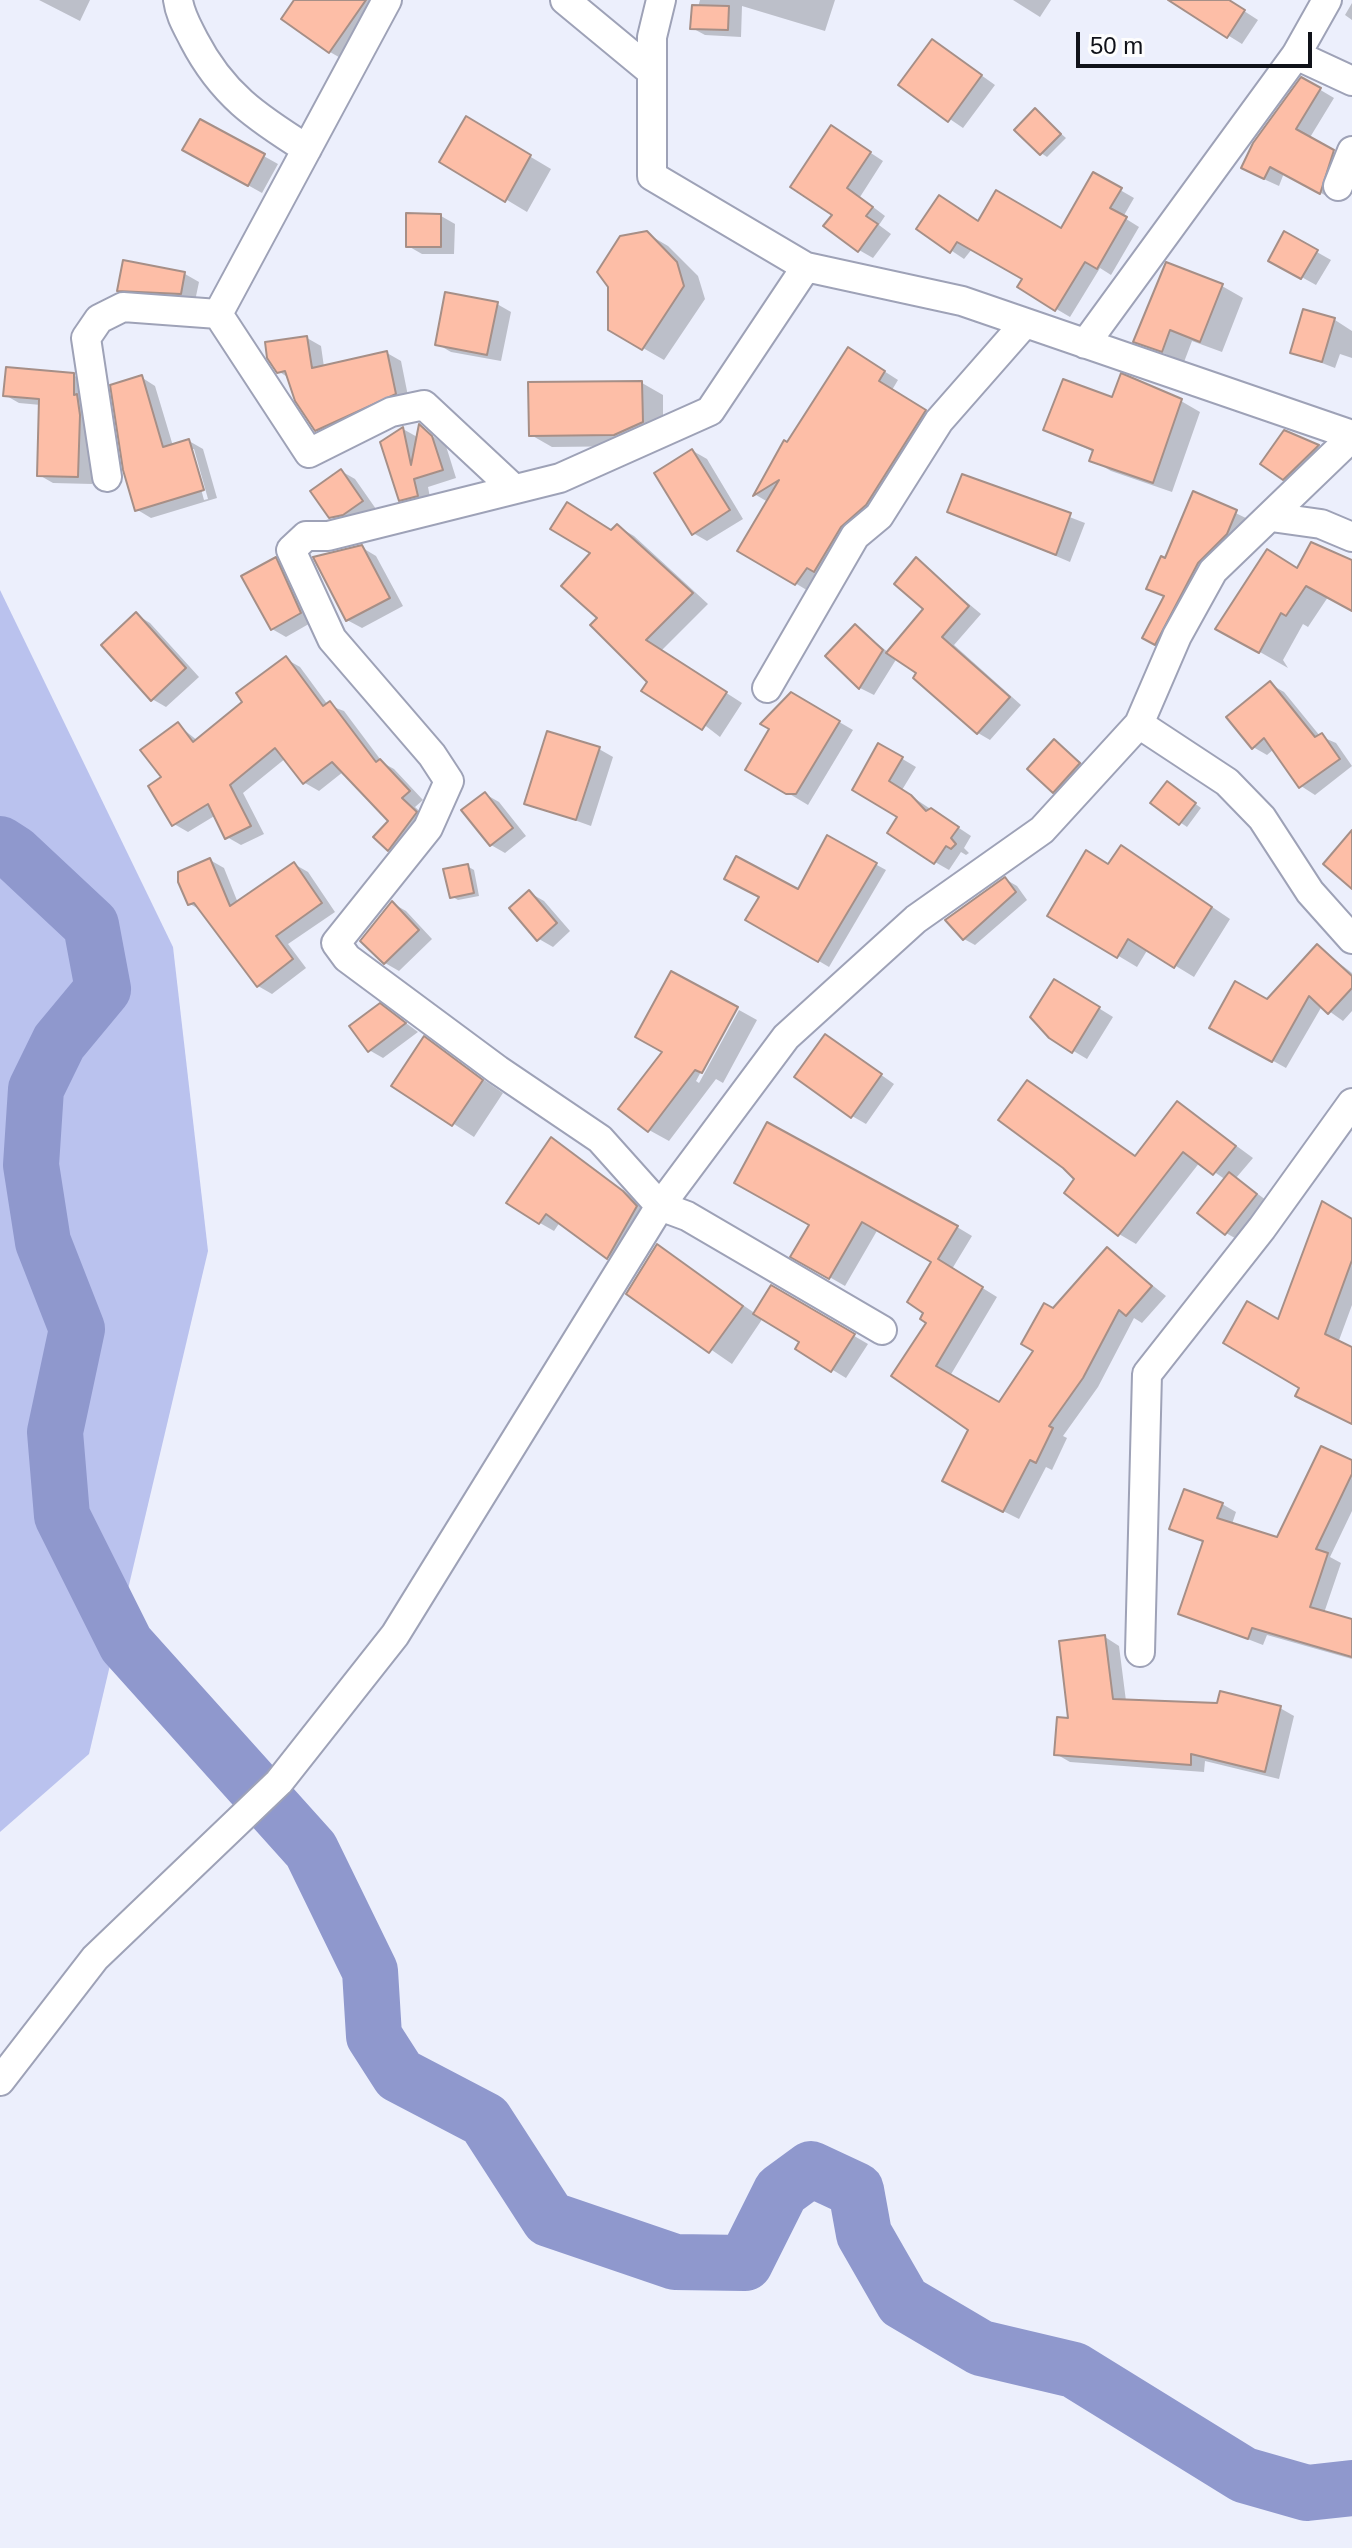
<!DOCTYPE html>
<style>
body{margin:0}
#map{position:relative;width:1352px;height:2548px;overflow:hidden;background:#eceffc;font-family:Helvetica,sans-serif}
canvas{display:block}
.scale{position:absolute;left:1076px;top:32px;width:236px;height:36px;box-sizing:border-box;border:4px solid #101219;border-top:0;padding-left:10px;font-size:24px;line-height:28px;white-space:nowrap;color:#101219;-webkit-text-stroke:6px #fdfdfd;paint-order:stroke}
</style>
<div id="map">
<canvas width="1352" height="2548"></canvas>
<div class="scale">50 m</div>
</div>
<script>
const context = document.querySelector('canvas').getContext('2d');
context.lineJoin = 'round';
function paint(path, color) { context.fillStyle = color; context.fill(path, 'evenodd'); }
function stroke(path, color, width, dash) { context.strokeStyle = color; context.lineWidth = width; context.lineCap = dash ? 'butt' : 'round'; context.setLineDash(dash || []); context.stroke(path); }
paint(new Path2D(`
 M0,590L173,947L208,1251L89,1754L0,1832Z`), '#bac2ee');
paint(new Path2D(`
 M39,0H90L80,21Z
 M297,0H379L344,60L330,52Z
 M700,0H835L825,31L742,6L741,37L705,35L692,28Z
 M1013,0H1051L1040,17Z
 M1200,0H1227L1258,20L1242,44L1192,13Z
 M1352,3V20L1345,15Z
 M946,50L995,85L963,128L900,85Z
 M1302,79L1334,98L1309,139L1347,160L1334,200L1284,173L1279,186L1257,176Z
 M1035,111L1066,138L1047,157L1041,153Z
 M467,119L551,169L527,212L442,161Z
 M201,121L278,164L262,193L185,150Z
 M845,136L883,161L860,197L885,216L879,225L891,234L873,258L859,250L835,214Z
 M1094,175L1134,198L1123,217L1139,227L1111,275L1100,268L1070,317L1019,287L1024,279L972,249L964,259L919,229L979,223L1062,230Z
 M441,216L455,224L454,254H422L408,246Z
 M646,233L668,246L698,276L705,299L664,360L610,329Z
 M1285,234L1331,260L1316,285L1271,260Z
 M125,262L185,274L199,282L195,301L133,298L119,290Z
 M1222,286L1243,298L1222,352L1192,341L1184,362L1135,341Z
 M497,304L511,312L501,361L451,352L437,344Z
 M1305,311L1335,320L1352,331V358L1340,354L1335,368L1293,352Z
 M307,338L321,346L324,367L387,353L401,361L409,401L331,438L316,430L289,378L278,371Z
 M862,357L898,380L892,390L939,419L810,592L740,550L768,502L756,495L785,443L788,445Z
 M73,375L88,383L94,424L92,484L53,483L39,475L41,405L19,403L5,395Z
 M141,377L155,386L173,446L189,441L203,449L217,498L151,518L136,509ZM190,449H194L208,499L204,500Z
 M642,383L663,395V434L637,446L552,447L531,435Z
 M1113,400L1181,401L1200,412L1172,492L1111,471L1092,460L1094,452L1046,429Z
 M421,427L446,446L456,478L428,487L431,503L415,508L400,499L403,429L419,438Z
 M1284,432L1332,454L1298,487L1284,479Z
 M693,451L707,459L743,519L707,541L693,533Z
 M341,471L355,479L376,509L358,522L345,525L330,517Z
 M963,476L1085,523L1070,562L950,511Z
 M1194,493L1250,520L1169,651L1145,638L1166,597L1149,588L1166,561Z
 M617,526L634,536L708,604L661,651L742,703L720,737L649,682L599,618L612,532Z
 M361,547L376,556L403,606L362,628L347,620Z
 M276,560L290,568L314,621L286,637L272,629Z
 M916,560L981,614L954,645L1021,705L990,740L978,733L918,673L897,658L874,695L860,688L827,656L855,626L889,653L926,609Z
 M1352,562V610L1328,597L1308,627L1303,624L1283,660L1288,668L1218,628L1298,570Z
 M137,615L150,623L199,677L166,707L152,699Z
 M286,659L300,667L328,705L344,711L383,763L394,769L423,800L415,807L430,821L403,857L389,849L391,821L343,772L319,791L305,783L286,758L243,793L264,834L241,845L227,837L216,815L188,832L174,824L164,778L178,725L198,741L245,702Z
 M1270,684L1284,692L1320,736L1336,743L1352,766L1315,795L1301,786L1274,749L1267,755L1253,747Z
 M791,694L853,730L808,805L748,769Z
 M1054,741L1093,772L1068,799L1054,791Z
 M879,745L916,767L902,790L971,836L964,848L969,853L966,855L961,852L949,870L935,862L900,816L855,789Z
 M599,749L613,757L591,826L527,803Z
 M1173,787L1201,808L1187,827L1152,803Z
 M485,794L499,802L526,836L505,853L491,845Z
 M828,838L886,870L829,967L748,919L799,891Z
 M1140,858L1230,919L1194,977L1148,949L1137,967L1050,915L1109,866Z
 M210,860L224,868L238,903L294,864L308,872L335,912L288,944L306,968L272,994L258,986L204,912L190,904L177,874Z
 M467,866L474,870L479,896L458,900L451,896Z
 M1005,879L1017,886L1027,900L975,945L964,939Z
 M530,893L544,901L570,931L553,947L539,939Z
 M392,903L406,911L432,939L399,971L385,963Z
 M1317,946L1352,973V1011L1343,1021L1322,1006L1286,1068L1212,1027L1267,1002Z
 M1055,981L1113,1017L1087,1059L1050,1037Z
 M735,1008L696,1081L699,1083L739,1010L757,1020L723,1083L716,1079L669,1141L649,1130L664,1052Z
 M394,1014L418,1032L383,1058L369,1050Z
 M425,1039L503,1093L474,1137L394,1085Z
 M839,1045L894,1084L866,1124L852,1116Z
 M1027,1082L1137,1157L1178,1103L1253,1158L1236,1178L1270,1203L1240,1241L1226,1233V1180L1200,1162L1136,1244L1119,1234L1077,1179Z
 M565,1148L637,1201L650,1215L622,1265L560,1222L554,1231L540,1223Z
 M736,1182L957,1227L972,1236L952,1269L997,1297L950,1376L1000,1405L1035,1350L1054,1311L1107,1249L1166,1296L1142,1323L1134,1318L1098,1387L1063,1436L1067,1438L1052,1470L1046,1467L1019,1519L959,1489L971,1429L893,1375L929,1322L934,1262L878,1229L845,1286L793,1256L811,1225Z
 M1352,1221V1305L1338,1343L1352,1349V1423L1302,1387L1279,1322Z
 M657,1246L756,1314L772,1288L868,1344L846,1378L798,1349L802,1341L763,1318L732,1364L629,1293Z
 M1352,1462V1511L1330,1557L1341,1563L1324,1613L1352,1621V1659L1267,1635L1263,1645L1180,1613L1205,1543L1171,1528L1222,1504L1236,1512L1232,1524L1278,1539Z
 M1105,1637L1119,1646L1126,1701L1280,1708L1294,1716L1279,1779L1205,1761L1204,1772L1070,1762L1056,1754Z`), '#0003');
stroke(new Path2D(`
 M0,844L14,853L91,925L103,989L59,1042L36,1089L31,1165L43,1242L77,1329L55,1432L62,1516L126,1644L311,1850L370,1971L374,2036L399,2075L485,2120L549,2219L675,2262L745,2263L781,2191L811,2169L856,2190L864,2234L903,2302L981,2348L1074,2370L1244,2475L1307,2493L1352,2488`), '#8f98cd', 56);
const building = new Path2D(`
 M294,0H366L329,53L281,19Z
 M1168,0H1229L1245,10L1227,38Z
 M692,5L729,6L728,30L690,29Z
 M932,39L982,75L948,122L898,85Z
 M1301,77L1321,88L1296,129L1334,150L1320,194L1270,167L1264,179L1241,168L1253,143Z
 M1035,108L1061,134L1040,155L1014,130Z
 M466,116L531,155L505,202L439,162Z
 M200,119L265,154L248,186L182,150Z
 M831,125L871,152L847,188L873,207L866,216L878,224L858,252L823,226L832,215L790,187Z
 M1093,172L1122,188L1110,208L1127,217L1097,269L1085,262L1055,311L1017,287L1022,279L957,242L950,253L916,229L939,195L978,221L996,190L1061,228Z
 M406,213L441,214V247H406Z
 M647,231L677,262L684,286L642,350L608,330V287L597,272L620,236Z
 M1284,231L1318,250L1301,279L1268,261Z
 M123,260L185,272L181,294L117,291Z
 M1166,262L1223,284L1200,342L1170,330L1162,352L1133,342Z
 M445,292L498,302L487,355L435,345Z
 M1303,309L1335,318L1322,362L1290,353Z
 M307,336L312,368L387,351L396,394L315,431L295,401L285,371L277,373L267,358L265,342Z
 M848,347L885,371L879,381L926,410L866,505L841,527L814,572L807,568L795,585L737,551L779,480L753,496L784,440L787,442Z
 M6,367L74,373V395L77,394L80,415L78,477L37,476L39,399L3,396Z
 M1121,373L1182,399L1153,483L1089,461L1093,450L1043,430L1063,379L1112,397Z
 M142,375L163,447L189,439L204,490L135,511L123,470L110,385Z
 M642,381L643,422L614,435L529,436L528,382Z
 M419,424L432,436L443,470L414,479L418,496L399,501L380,442L403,427L411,465Z
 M1284,430L1319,445L1283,480L1260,464Z
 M692,449L730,510L692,535L654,473Z
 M341,469L363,501L343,515L329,518L310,491Z
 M962,474L1071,513L1056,555L947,512Z
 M1193,491L1237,510L1227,534L1198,563L1155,645L1142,638L1164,596L1146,589L1161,556L1165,558Z
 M567,502L611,530L617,524L693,593L646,640L727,692L702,730L641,691L647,682L590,625L597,618L561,586L590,553L550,529Z
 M1311,542L1352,560V611L1306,586L1286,616L1281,613L1259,653L1215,629L1267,549L1297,568Z
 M362,545L390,598L346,621L313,557Z
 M276,557L301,613L271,630L241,576Z
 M916,557L969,606L942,637L1010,697L977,734L913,678L916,673L886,653L923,609L894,584Z
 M136,612L186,668L151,701L101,645Z
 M855,624L883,650L859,689L825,656Z
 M286,656L323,706L330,701L376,762L380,759L410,791L402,798L417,812L388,851L373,837L388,821L332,762L303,784L275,748L230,785L251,826L225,839L208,804L172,826L148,786L161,777L140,750L178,722L193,742L242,702L236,693Z
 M1270,681L1315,737L1322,733L1340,759L1299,788L1264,738L1252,749L1226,717Z
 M791,692L840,721L796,794H786L745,770L769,729L760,724Z
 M547,731L600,747L576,820L524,804Z
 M1054,739L1080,763L1053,793L1027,769Z
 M878,743L903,757L889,781L911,795L926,811L931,808L959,827L951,838L956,844L951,849L946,846L934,864L887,833L897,817L852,790Z
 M1167,781L1196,803L1179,825L1150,803Z
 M485,792L513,828L490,846L461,810Z
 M1352,830V889L1323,864Z
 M827,835L877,863L818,962L745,920L759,897L724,879L736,856L798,889Z
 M1121,845L1212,907L1174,968L1128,939L1117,958L1047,916L1086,850L1108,864Z
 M210,858L230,906L294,862L322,903L276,936L293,959L257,987L194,903L188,905L178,882V872Z
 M468,864L474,893L450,898L443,869Z
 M1005,877L1016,892L963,940L945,920Z
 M529,890L557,923L537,941L509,908Z
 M392,901L419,930L384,964L360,941Z
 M1317,944L1352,976V988L1328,1014L1309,996L1272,1062L1209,1028L1235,981L1267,999Z
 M671,971L738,1007L702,1073L695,1070L648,1132L618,1109L662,1052L635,1037Z
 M1054,979L1100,1007L1072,1053L1049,1038L1030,1017Z
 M380,1003L406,1023L368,1052L349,1026Z
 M825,1034L882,1074L851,1118L794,1077Z
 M424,1036L483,1080L452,1126L391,1086Z
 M1027,1080L1135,1156L1177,1101L1236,1146L1213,1175L1183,1152L1118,1236L1064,1193L1074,1179L1063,1168L998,1120Z
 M767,1122L958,1226L938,1259L983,1287L936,1366L999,1402L1033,1351L1021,1344L1044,1303L1053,1308L1107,1247L1152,1286L1126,1316L1119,1310L1083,1378L1049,1426L1053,1428L1036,1463L1030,1460L1003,1512L942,1481L968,1430L891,1376L926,1323L920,1319L923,1313L907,1302L931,1262L862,1222L829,1279L790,1257L809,1225L734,1183Z
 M551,1137L623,1191L637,1206L607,1259L546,1214L539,1224L506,1203Z
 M1229,1172L1257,1194L1225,1235L1197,1213Z
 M1322,1201L1352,1219V1260L1325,1334L1352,1347V1424L1295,1396L1299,1388L1223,1343L1247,1301L1278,1319Z
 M657,1244L743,1306L709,1353L626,1294Z
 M771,1285L855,1334L831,1372L795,1349L799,1342L753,1314Z
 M1321,1446L1352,1460V1474L1316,1549L1328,1553L1310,1607L1352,1619V1657L1252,1628L1248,1639L1178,1614L1203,1541L1169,1529L1184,1489L1223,1503L1217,1518L1277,1537Z
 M1105,1635L1113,1699L1217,1703L1220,1691L1281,1706L1265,1772L1191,1754V1765L1054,1755L1057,1717L1068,1718L1059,1641Z`);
paint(building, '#fdbea7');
stroke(building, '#a68f87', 2);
const street = new Path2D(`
 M178,0C180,15 187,26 194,40C222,94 256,117 307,149
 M565,0L652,72
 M661,0L652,37V176L806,267L962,301L1352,435
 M1296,55L1352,81
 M1338,186L1352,151
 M806,267L710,411L560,478L328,536H306L291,550L332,639L432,755L449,781L428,828L336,943L347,958L498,1070L600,1139L660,1206L687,1216L882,1330
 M218,314L309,453L391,412L424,405L514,489
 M218,314L387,0
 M1085,344L1296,55L1327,0
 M107,477L86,338L99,319L123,307L218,314
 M1271,517L1321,524L1352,537
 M767,688L855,536L879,516L939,421L1025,323
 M1139,724L1227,782L1262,818L1310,892L1352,939
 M1140,1652L1147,1374L1262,1228L1352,1103
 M0,2081L95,1958L279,1782L395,1635L660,1206L786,1037L916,919L1042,830L1139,724L1177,636L1213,571L1352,437`);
stroke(street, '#9ea2b7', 32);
stroke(street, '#fff', 28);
</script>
